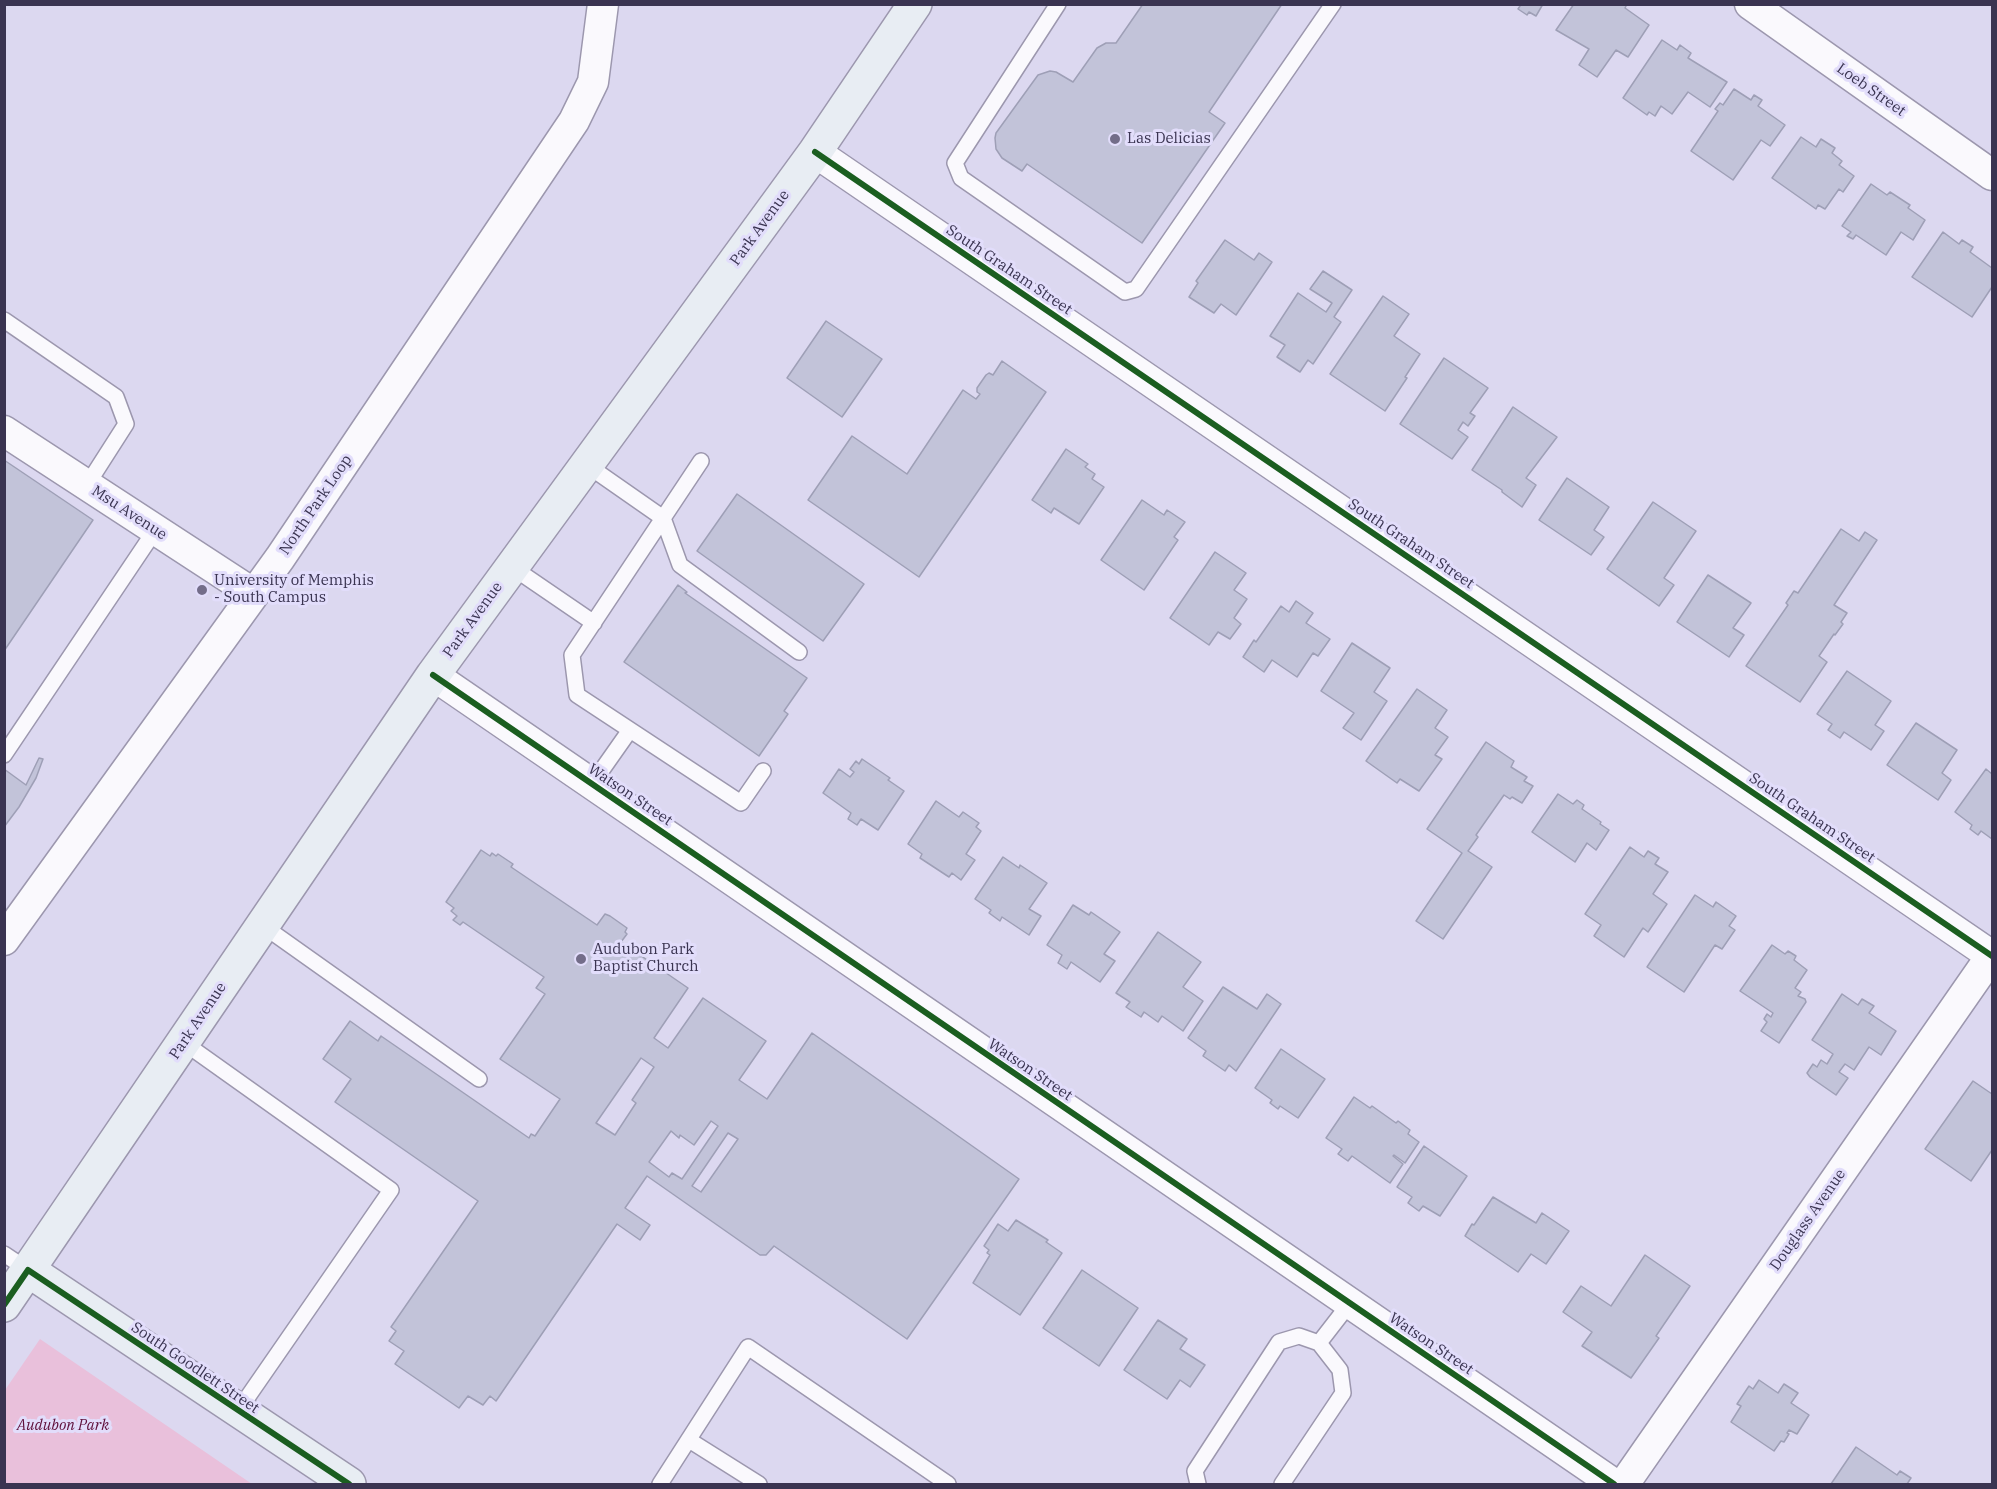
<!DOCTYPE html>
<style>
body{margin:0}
#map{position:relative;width:1997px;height:1489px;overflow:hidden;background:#dcd8f0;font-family:"IBM Plex Serif",serif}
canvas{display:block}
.frame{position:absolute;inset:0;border:6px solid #3a3451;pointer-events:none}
</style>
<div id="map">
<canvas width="1997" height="1489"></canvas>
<div class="frame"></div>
</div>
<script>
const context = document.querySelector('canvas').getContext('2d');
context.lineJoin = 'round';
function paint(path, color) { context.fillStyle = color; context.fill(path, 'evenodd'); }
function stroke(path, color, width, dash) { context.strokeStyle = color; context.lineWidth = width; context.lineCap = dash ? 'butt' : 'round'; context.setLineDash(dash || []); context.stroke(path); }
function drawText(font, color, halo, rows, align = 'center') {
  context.font = font + ' "IBM Plex Serif",serif'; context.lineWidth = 6; context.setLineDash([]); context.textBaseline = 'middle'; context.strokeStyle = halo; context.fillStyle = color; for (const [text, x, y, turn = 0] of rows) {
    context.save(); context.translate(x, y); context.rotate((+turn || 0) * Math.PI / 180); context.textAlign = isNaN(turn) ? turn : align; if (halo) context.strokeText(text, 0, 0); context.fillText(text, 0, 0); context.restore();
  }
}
paint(new Path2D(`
 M40,1339L252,1484H5V1390Z`), '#e9c0db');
const building = new Path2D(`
 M1143,4H1282L1209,112L1225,123L1142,243L1027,164L1022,171L1002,158L996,149L995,138L996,133L1038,75L1050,71L1056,72L1073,82L1097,48L1106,43H1116Z
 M1517,4H1543L1536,16L1529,12L1527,15L1518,9L1520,6Z
 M1574,4H1627L1625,8L1649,25L1628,57L1616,50L1597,77L1579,65L1589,49L1556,30Z
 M1662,40L1677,50L1680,45L1691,53L1688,58L1727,82L1710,107L1688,92L1672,114L1661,106L1655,116L1649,112L1647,115L1623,98Z
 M1734,89L1751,100L1754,95L1762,100L1758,106L1785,125L1770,146L1761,140L1733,180L1691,151L1718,111L1715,109L1720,103L1723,105Z
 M1801,137L1816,147L1821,139L1835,148L1832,153L1842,161L1839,165L1854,176L1843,192L1839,189L1825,209L1818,205L1816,209L1772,178Z
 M1871,184L1887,195L1890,192L1910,205L1908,208L1925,220L1913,240L1901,232L1886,255L1856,235L1853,239L1847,236L1851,232L1842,226Z
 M1943,232L1959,244L1962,240L1973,247L1970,252L1992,268V287L1972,317L1912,277Z
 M1225,240L1254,260L1259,253L1272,262L1236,315L1221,304L1214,313L1189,297L1198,283L1196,281Z
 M1323,271L1352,290L1334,317L1341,322L1313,364L1308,360L1300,372L1277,357L1285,345L1270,336L1298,293L1326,312L1332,303L1310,289Z
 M1383,296L1409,314L1394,336L1420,354L1405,377L1407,378L1385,411L1330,374Z
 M826,321L882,359L842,417L787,378Z
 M1444,358L1488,388L1470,413L1475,416L1468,426L1463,422L1458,430L1468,437L1452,459L1400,424Z
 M1002,361L1046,392L919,577L808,500L852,436L907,474L963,390L976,399L980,394L977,392V388L986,375L989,373L993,375Z
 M1513,407L1557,437L1526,478L1536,485L1522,507L1502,492V490L1472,470Z
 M1066,449L1088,464L1085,467L1095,474L1092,479L1104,487L1079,524L1054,508L1051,513L1032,500Z
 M4,460L93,520L4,651Z
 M1567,478L1609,507L1594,530L1604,537L1591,555L1539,520Z
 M737,494L864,584L823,641L697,551Z
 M1142,500L1164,515L1167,510L1185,522L1174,537L1178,540L1144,590L1101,560Z
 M1653,502L1696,531L1664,578L1674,585L1659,606L1607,569Z
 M1841,529L1859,541L1865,532L1877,540L1834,605L1847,613L1841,622L1843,624L1835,635L1834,634L1819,656L1827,662L1800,702L1746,666L1788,605L1786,603L1794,591L1798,593Z
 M1215,552L1246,573L1234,590L1247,599L1234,618L1241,624L1230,639L1218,632L1209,645L1170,618Z
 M1708,575L1751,603L1733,628L1744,635L1729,657L1677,622Z
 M678,585L687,592L685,593L807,678L784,711L788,714L759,756L624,662Z
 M1296,601L1313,613L1306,623L1330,639L1318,656L1313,653L1297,677L1272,660L1264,672L1243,657L1254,640L1256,642L1281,606L1289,612Z
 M1352,643L1390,668L1374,692L1387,701L1361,740L1343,728L1354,713L1321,691Z
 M1847,671L1891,701L1875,725L1884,731L1871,750L1844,732L1840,738L1828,730L1832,724L1817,714Z
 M1417,689L1447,710L1435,728L1448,737L1435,755L1442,759L1419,791L1400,779L1397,783L1366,761Z
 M1916,723L1957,750L1942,773L1951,780L1938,800L1887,765Z
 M1486,742L1514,761L1511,767L1527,777L1524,781L1533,786L1522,803L1512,797L1510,799L1504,795L1476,835L1478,837L1468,851L1492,867L1443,939L1416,921L1462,853L1427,829Z
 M39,758L43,759L36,778L19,807L4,827V769L26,785Z
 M862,759L890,778L888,780L904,791L878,830L861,819L857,825L848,819L851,813L823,793L839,769L850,777L854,772L850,769L856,761L859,764Z
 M1986,769L1992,774V839L1981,831L1978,835L1970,829L1972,825L1955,812Z
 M1558,794L1573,804L1577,800L1584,805L1582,809L1601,822L1600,824L1609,830L1596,850L1587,843L1575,862L1532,832Z
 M936,801L959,817L963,812L979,823L976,827L981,831L966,854L975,860L961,880L952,873L949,877L920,858L922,854L908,844Z
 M1630,847L1644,857L1648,851L1659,858L1655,864L1668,872L1653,894L1667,904L1648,932L1643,928L1624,957L1594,936L1601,925L1585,914Z
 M481,850L490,856L492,853L496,856L498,854L513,864L511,867L597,925L605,914L610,916L627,928L625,932L627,934L621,942L688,988L654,1038L668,1048L703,998L766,1041L739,1080L767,1099L812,1033L1019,1179L907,1339L774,1246L766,1255H760L647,1176L625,1208L650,1225L640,1240L617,1224L496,1401L490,1396L483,1405L468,1396L459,1408L395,1364L404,1351L389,1341L396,1331L391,1327L478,1201L335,1102L351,1079L323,1059L350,1021L378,1041L381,1036L529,1138L531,1134L535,1136L560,1099L500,1059L545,994L536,988L544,977L463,922L460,925L453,920L457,916L451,911L454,908L446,902ZM641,1058L654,1067L632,1100L636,1103L615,1135L596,1123ZM711,1121L718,1126L682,1179L672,1173L669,1177L649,1162L671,1131L679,1138L680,1135L694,1145ZM728,1133L738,1139L701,1192L692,1186Z
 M1003,857L1019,868L1020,865L1047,883L1029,909L1041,916L1029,935L1002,917L1000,921L989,913L991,910L975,899Z
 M1695,895L1713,907L1716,902L1736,916L1729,926L1735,930L1722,949L1715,945L1684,992L1647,967Z
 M1073,905L1089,915L1091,912L1120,932L1104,954L1115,961L1100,982L1071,962L1067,969L1058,963L1062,955L1047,945Z
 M1158,932L1201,962L1183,987L1203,1001L1183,1031L1162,1016L1158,1022L1144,1012L1141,1017L1126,1007L1130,1002L1116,993Z
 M1772,945L1785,954L1788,951L1796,956L1794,960L1807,970L1795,988L1801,992L1798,996L1805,999L1806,1002L1779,1043L1761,1031L1767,1022L1764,1019L1767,1014L1771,1017L1773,1013L1740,991Z
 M1223,987L1257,1009L1267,994L1281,1004L1236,1071L1229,1065L1225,1071L1203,1056L1206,1051L1188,1038Z
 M1842,994L1858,1005L1862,999L1874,1006L1869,1013L1896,1031L1881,1055L1869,1047L1854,1070L1845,1064L1839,1072L1848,1078L1836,1095L1810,1077L1807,1073L1813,1064L1817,1067L1821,1060L1827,1064L1833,1054L1812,1040Z
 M1281,1049L1325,1079L1298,1118L1280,1106L1278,1109L1270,1103L1272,1100L1255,1088Z
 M1973,1081L1992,1094V1150L1971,1181L1925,1149Z
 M1354,1097L1370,1108L1372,1106L1396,1123L1398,1121L1410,1130L1408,1134L1419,1142L1405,1163L1394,1155L1393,1156L1403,1164L1390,1183L1352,1156L1348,1161L1338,1154L1342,1149L1326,1138Z
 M1424,1146L1467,1176L1440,1216L1423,1206L1419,1211L1408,1203L1412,1197L1397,1187Z
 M1493,1197L1536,1223L1542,1213L1569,1231L1546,1264L1531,1254L1518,1272L1465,1236L1472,1224L1474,1225Z
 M1016,1220L1048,1240L1046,1242L1062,1253L1020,1315L973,1283L990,1255L987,1253L989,1250L984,1246L998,1224L1008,1231Z
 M1645,1255L1690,1286L1656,1336L1659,1338L1631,1378L1582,1346L1592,1332L1563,1312L1581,1286L1611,1306Z
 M1082,1270L1138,1308L1099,1366L1043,1328Z
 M1158,1320L1187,1339L1180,1349L1205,1365L1190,1387L1180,1380L1167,1399L1124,1370Z
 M1759,1380L1778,1393L1784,1384L1798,1393L1791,1403L1809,1415L1797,1434L1789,1430L1787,1433L1789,1434L1784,1442L1781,1441L1774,1451L1731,1422L1741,1406L1737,1404L1749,1386L1753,1389Z
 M1856,1447L1897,1475L1900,1471L1911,1478L1907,1484H1831Z`);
paint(building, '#c2c3d9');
stroke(building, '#9e9fb6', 1.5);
const lane = new Path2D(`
 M1058,4L955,163L961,178L1125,292L1136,289L1333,4
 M4,320L116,397L126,424L87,485
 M701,461L572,655L577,695L741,803L763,771
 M587,465L663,518L680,565L799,652
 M512,567L594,623
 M4,755L156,529
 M592,784L630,730
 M262,925L479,1079
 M183,1042L391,1190L238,1411
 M4,1254L28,1270
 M1319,1343L1350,1303
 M689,1440L759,1484
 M660,1484L748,1347L948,1484
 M1198,1484L1195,1471L1279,1342L1299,1336L1319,1343L1340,1370L1343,1393L1282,1484`);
const street = new Path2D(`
 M1750,4L1992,175
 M815,152L1992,956
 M4,431L254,594
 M433,675L1614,1484
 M4,940L280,558L574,121L593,82L603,4
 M1624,1484L1992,955`);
const secondary = new Path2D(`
 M28,1270L349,1484
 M4,1305L433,675L815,152L915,4`);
stroke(lane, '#9c97ae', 18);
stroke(street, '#9c97ae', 33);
stroke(secondary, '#9c97ae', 36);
stroke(lane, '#faf9fd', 15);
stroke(street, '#faf9fd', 30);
stroke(secondary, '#e8edf3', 33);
stroke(new Path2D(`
 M815,152L1992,956
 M433,675L1614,1484
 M4,1305L28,1270L349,1484`), '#1b5e20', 6);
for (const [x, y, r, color] of [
 [1115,139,6,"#736d89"],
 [202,590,6,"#736d89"],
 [581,959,6,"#736d89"]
]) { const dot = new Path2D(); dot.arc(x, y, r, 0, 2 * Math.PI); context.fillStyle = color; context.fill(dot); stroke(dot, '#e2ddfb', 2); }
drawText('15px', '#3a3451', '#e2ddfb', [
 ["Loeb Street",1871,90,35],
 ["Park Avenue",760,228,-54],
 ["South Graham Street",1009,270,34],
 ["North Park Loop",316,505,-56],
 ["Msu Avenue",129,513,33],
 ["South Graham Street",1411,544,34],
 ["Park Avenue",473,620,-54],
 ["Watson Street",630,795,34],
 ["South Graham Street",1812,818,34],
 ["Park Avenue",198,1021,-56],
 ["Watson Street",1030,1070,34],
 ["Douglass Avenue",1808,1220,-55],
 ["Watson Street",1431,1344,34],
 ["South Goodlett Street",195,1368,34]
]);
drawText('15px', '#3a3451', '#e2ddfb', [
 ["Las Delicias",1127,139],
 ["University of Memphis",214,581],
 ["- South Campus",214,598],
 ["Audubon Park",593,950],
 ["Baptist Church",593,967]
], 'left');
drawText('italic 15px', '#5f0f3b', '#e2ddfb', [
 ["Audubon Park",63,1426]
]);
</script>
